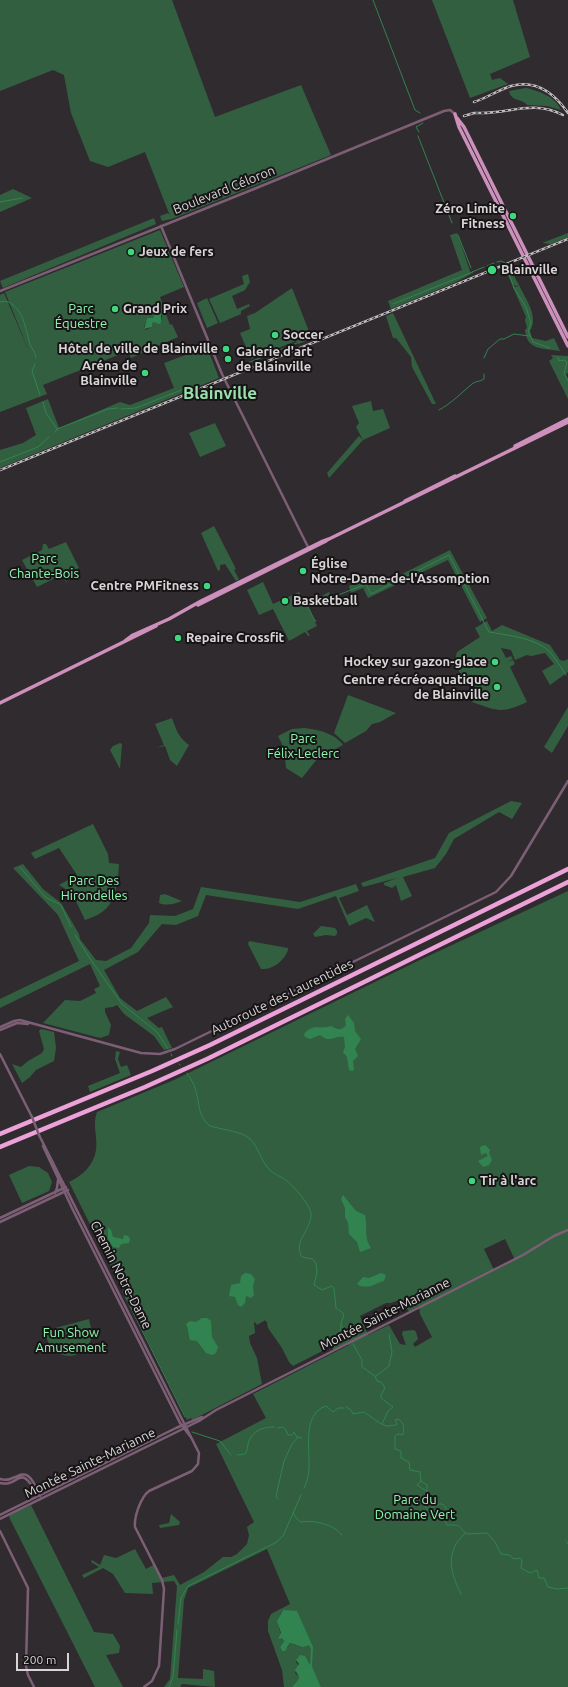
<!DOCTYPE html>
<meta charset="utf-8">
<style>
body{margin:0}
#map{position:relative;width:568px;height:1687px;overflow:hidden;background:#302b2f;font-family:Ubuntu,sans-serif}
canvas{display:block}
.scale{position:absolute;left:16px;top:1653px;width:53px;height:18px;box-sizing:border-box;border:2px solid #d9d5d7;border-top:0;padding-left:5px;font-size:12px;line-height:14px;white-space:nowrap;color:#d9d5d7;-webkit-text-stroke:3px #171416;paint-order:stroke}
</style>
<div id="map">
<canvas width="568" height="1687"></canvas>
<div class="scale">200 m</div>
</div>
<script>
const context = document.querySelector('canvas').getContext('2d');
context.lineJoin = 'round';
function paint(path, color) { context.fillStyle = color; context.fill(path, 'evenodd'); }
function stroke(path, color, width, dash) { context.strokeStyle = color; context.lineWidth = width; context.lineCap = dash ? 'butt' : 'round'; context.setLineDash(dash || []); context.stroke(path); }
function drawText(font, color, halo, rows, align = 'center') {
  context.font = font + ' Ubuntu,sans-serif'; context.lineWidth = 4; context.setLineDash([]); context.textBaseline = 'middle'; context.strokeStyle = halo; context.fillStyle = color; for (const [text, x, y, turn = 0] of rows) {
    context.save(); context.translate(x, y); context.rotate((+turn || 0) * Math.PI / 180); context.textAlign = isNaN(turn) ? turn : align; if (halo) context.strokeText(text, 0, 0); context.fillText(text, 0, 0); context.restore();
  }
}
paint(new Path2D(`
 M0,0H172L215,117L301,85L331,155L172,219L162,221L160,216L168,213L170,216L145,152L108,167L90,161L71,113L64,75L53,70L0,91Z
 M432,0H513L530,57L490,74L492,80L500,78L508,84L470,98Z
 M526,88C539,91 556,97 561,110L547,106L527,105C522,98 511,102 509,91Z
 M13,189L32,198L0,212V195Z
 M154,218L156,224L3,288L0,281Z
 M160,230L184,287L160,297L170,325L172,324L178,337L131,358L128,351L43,385L47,394L0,412V295L4,293L30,354L5,292ZM162,315L161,321L158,323L153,322L152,327L145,330L144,327L147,318H152Z
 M457,233L471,274L456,282L391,309L388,301L462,270L450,235Z
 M568,233V237L551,244L542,243Z
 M508,265L519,285L516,286L512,284L504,267Z
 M248,274L250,282L245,290L232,296L237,309L249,304L250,306L241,311V314L220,323L209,299L244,284L242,276Z
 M512,285L516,287L519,285C526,300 539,316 530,331L532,338L546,341L554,338L560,351C543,348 527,351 525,330L527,328L525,320L526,317Z
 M292,288L312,339L298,344L296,341L251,359L240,333L250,329L247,316L255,313Z
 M207,298L218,323L207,328L197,303Z
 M393,313L436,404H432L412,367L411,357L396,338H393L386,316Z
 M207,347L219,378L0,468V450L23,443L36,435L26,408L48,399L59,428L120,402L130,405L174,388L164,363Z
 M551,355L568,356V373L566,374L568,379V399L549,361L553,358Z
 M371,401L373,411L383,409L390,428L363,440L356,427L359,423L352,406Z
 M215,423L226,446L200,457L189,433Z
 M359,436L363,440L329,478L327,473Z
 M214,526L236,569L234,570L239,579L236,581L225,564L220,565V570L218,571L201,533Z
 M66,542L79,568L63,574L68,584L61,575L37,587L31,576L22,580L20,577L29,573L22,560L42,550L43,544H46L49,549Z
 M450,550L487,618L480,622L448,560L368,598L363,588L351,593L349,586L374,573L380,585Z
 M263,582L273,604L299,592L306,604L329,592L331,596L308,607L317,626L307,631L310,636H308L305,632L289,641L273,609L259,615L247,590Z
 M487,621L492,631L502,625L550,645L560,660L564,661L568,659V672L550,685L542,671L554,664L545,653L531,656L527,655L515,660L511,650L501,648L506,658L511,656L513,659L507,662L513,660L515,664L510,667L527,702C501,714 498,711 472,702L476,692C465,683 452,667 457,652L480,637L475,628Z
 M348,695L396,713L380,722L372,724L366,731L345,743L334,733Z
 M568,707V726L552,753L544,747Z
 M172,718C176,730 179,738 189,745L177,766L170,760L165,746L156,748L164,745L155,724Z
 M305,728C318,730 335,733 343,745L318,758L302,778L286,768L284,748L278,736L292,729Z
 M120,743L122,744L120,769L110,750L113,746Z
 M511,801L522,803L512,819L499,812L454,839L446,854L435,868L403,877L412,896L401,901L396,885L392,888L384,885V883L397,878L363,887L361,883L435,858L449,833Z
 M93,824L108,854L109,863L119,864C118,880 117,902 102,912C97,916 90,918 85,920L72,893L59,885L77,875L59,848L35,859L31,853Z
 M23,864L43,889L61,903L79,934L80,939L96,960L106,961L131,948L149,923L150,915L175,916L193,909L201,887L300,902L356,884L359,891L339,898L347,915L367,905L375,922L366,918L349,926L336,896L298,909L206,895L198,916L176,925L162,924L138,952L104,970L120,998L137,1011L166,997L173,1007L147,1018L159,1028L162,1027L172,1048L164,1050L154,1036L124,1014L117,1005L113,1007L105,1008V1012L111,1025L109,1035L100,1038L43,1023L65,1000L80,1001L96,993L94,989L100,986L90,964L0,1008V999L79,961L58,915L13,868Z
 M568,891V1687H321L312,1666L311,1656L310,1665L304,1656L298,1657L296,1662L299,1666L295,1673L299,1677L298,1680L292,1687H284L282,1670L268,1631V1621L271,1614L290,1604L267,1549L188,1588L184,1600L178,1678L203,1679V1669L214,1671L215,1687L182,1684L180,1687H164L170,1679L177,1586L174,1581L152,1583L153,1594L125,1593L113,1574L103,1568L84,1578L82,1575L99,1567L91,1562L92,1560L100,1565L104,1555L116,1558L135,1549L146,1569L155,1564L162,1578L174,1575L180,1585L204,1572L223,1557H231L237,1554L247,1544L249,1535L247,1527L254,1522L216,1444L266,1418L253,1394L349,1345L348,1343L333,1350L332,1346L293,1366L289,1362L282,1348L268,1328L267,1322L264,1320V1321L257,1325L255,1322L254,1323L255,1333L249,1336L250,1343L257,1358L262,1384L192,1420L191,1418L187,1420L69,1182C82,1176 94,1165 96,1150C98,1137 92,1125 97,1112L174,1080L422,959ZM505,1239L515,1260L494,1270L484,1249ZM402,1299L409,1312L419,1306L420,1314L432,1337L415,1347L413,1344L418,1339L416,1332L414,1330L403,1331L402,1334L406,1345L400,1344L389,1325L368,1335L360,1316L386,1303H391ZM283,1610L308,1644L296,1645L290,1643L288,1647L282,1651L280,1647L284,1641C279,1630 275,1621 283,1610Z
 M165,894L182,901C175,904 166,906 159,903L160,895Z
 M321,926L335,928L337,931V934L335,936L326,935L315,937L313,934Z
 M249,941L288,948V950C284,961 273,970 261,969L248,944Z
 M41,1029L54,1032L56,1048L54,1061L36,1070L30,1077L22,1083L12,1064L21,1067L28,1061L42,1053L44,1049L39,1031Z
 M116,1051L120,1052L118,1059L121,1067L127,1065L131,1075L90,1092L88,1086L120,1073L115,1059Z
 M29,1166L39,1167L48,1173L52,1182L49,1191L22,1203L9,1175Z
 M89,1319C90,1324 92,1330 92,1335C90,1351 71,1362 57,1352C49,1347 47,1339 44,1331Z
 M31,1505L94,1632L113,1634L120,1646L119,1653L106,1655L123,1687H95L9,1517L10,1515Z
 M171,1514L180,1522L179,1525L160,1528L159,1525L169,1523Z`), '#335f41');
paint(new Path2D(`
 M156,311L161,312V322L160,324L153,322L152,327L144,329L147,318H153Z
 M348,1015L354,1023L355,1031L361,1039L355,1049L358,1056L353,1061L354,1070L352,1071L349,1070L347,1057L343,1052L345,1047L344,1037C333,1035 331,1044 320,1035L310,1039L305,1037L304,1034C314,1023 318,1030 331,1026C337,1029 341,1032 346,1025L345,1019Z
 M485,1145L490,1150L489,1153L492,1160L489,1165L483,1167L478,1161L488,1156L486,1153L481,1155L480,1147Z
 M343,1195L356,1211L365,1215C368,1226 363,1237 371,1248L360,1252L357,1242L349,1234L348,1223L345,1217V1208L341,1199Z
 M108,1227L111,1230L113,1237L123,1239L124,1235L128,1236L130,1239L129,1243L121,1244L119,1248L113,1247L108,1238Z
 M245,1273L251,1274L255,1279L253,1286L254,1295L251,1298L246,1296L245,1303L241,1307L238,1305L235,1297L229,1296L231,1285L240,1283L241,1276Z
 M381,1273L386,1275L384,1281C372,1284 374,1288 360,1286L357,1284L363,1277L369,1278Z
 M202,1318H207L211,1321L212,1337L218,1347L216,1353L212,1355L206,1353L197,1341L190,1340C188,1334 189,1330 186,1324L190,1321L196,1322Z
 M283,1610L297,1611L313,1647L312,1666L321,1687H292L298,1680L299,1677L295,1670L299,1664L296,1660L300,1655L305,1656L310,1665L311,1649L309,1645L303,1647L290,1643L285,1651H282L280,1647L284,1641L282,1638L278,1639L281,1633L277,1621Z`), '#318450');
stroke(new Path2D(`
 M373,0L415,110L420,113
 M419,132L416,127L423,123
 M418,136L452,223
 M0,202L22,198
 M458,235L471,268
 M497,262L501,261L505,263
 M506,265L514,288L526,307L531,323L528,331L533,342L550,348
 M487,266L494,263
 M472,272L484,267
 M0,302L6,301C24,308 25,328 30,344C32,349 36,353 36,358
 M393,304L473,272
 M558,357L559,361L564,360L567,362L564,373L568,381
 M484,358L488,349L500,339H504L514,334L529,336
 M35,364L32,371L40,395
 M245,364L297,343
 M43,402L46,413L57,429
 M121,409L136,408L189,387
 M439,410C452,403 461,393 472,384C475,381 480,382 484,379V374
 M55,432L57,429L108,409L118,408
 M0,462L38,447L49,437
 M316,621H315L308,607L366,584L371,594L449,555L489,632C507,635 535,638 549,651C555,658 561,667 566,675
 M20,867L45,897L61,905L71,927
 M75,935L91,960L122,1004L157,1032L168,1049
 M171,1054L172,1056
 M179,1064L180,1065
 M187,1073L188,1075
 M189,1076C191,1080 194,1084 195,1088C200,1102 197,1116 210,1126C220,1129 237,1131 246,1136C258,1143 259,1158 268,1168C273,1174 280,1176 286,1180C294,1187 310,1204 311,1214C312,1229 292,1242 302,1257L312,1259L316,1263L317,1273L314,1285L322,1290L332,1286L334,1289L336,1308L344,1314L341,1324L348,1337
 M123,1292L185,1417
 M341,1325L340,1333L344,1336H348
 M353,1344L362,1360V1367L375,1376L377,1381L381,1382L385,1388L381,1395V1398L393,1407L388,1411L382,1424L386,1426L396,1425L397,1423L395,1420L398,1419C405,1424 404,1428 403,1435L398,1434L395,1436V1449L401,1451V1458L409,1462L410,1470L420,1472L421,1481L417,1485L428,1492L425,1505L426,1508L428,1510C430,1509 432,1507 434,1506C446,1499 449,1511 445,1521L447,1525C466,1525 455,1526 467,1534L487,1533L495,1542L501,1554L509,1555L514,1559L520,1558L522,1560L521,1568L530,1573L537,1570L539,1578H544L548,1587L557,1589L568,1588
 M376,1376L389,1366L392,1352L389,1334
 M346,1407L351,1410L353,1414L364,1412L381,1424
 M278,1428L283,1427L286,1430L288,1435H292L294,1432L297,1437L302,1438
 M192,1432L220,1441L231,1455
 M237,1455L245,1454C248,1450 247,1446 249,1441C253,1431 262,1427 274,1427
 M421,1481L427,1485V1491
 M304,1488C307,1482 309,1475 309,1467C310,1449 302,1414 326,1406L333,1412L338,1408H344
 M278,1499L276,1496L284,1461L292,1444L298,1437
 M293,1513L297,1519L301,1522C315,1520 333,1524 342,1535
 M459,1540L465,1533
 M458,1541C446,1558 452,1576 461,1594
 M566,1541L568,1544
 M178,1624L181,1598L188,1586L275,1543L283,1536L301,1495
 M169,1687L173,1677L177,1630`), '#318450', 1);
stroke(new Path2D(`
 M161,226L222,374L309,549
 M0,291L254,189L444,111L450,110L455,114
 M0,1027L14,1021L20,1020L141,1053L160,1054L175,1049L496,892L511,876L568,781
 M0,1030L17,1023L28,1024
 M0,1054L32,1117
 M39,1135L199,1453L198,1464L192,1471L149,1491C141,1497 134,1516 135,1527L162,1580L164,1589L159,1666L152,1681L144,1687
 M43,1146L72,1208L175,1413L180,1423L190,1436
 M55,1193L57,1188L58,1180
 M0,1218L66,1187
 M0,1222L68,1190
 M0,1479C19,1485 24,1456 40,1496
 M0,1483C20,1488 19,1460 38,1496
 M0,1515L176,1428L202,1417
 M0,1519L199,1421L216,1410L523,1255L554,1236L568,1230
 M0,1531L28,1588L26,1666L28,1675L34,1687`), '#7d5f75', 2.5);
stroke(new Path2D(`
 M455,114L459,127L568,346
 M457,118L464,127L568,337
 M515,446L568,419
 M405,501L455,476
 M198,605L326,541
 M125,641L133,635L169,619L201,601L321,542L329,539L568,422
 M0,703L156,626`), '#cd8fbc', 3.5);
stroke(new Path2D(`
 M0,1134L152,1071L210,1045L568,869
 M0,1147L145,1087L207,1059L568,882`), '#eda1d9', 4.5);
const rail = new Path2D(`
 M474,102C487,98 498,90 511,86C536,79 555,94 568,113
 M481,113C512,113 533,100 563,115
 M464,116L474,113H486
 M0,470L568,239`);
stroke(rail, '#c0bcbf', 2.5);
stroke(rail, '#171416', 1, [3]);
stroke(new Path2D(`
 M32,1117L39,1135`), '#7d5f75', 2.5);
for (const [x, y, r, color] of [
 [513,216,4,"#3ed77d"],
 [131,252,4,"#3ed77d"],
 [492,270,5,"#3ed77d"],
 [115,309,4,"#3ed77d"],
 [275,335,4,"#3ed77d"],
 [226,349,4,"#3ed77d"],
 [228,359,4,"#3ed77d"],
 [145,373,4,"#3ed77d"],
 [303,571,4,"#3ed77d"],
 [207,586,4,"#3ed77d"],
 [285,601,4,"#3ed77d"],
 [178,638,4,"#3ed77d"],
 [495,662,4,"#3ed77d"],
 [497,687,4,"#3ed77d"],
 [472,1181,4,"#3ed77d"]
]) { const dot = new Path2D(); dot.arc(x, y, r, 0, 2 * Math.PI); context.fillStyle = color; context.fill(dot); stroke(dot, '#171416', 1.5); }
drawText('13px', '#d9d5d7', '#171416', [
 ["Boulevard Céloron",224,190,-22],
 ["Autoroute des Laurentides",282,997,-26],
 ["Chemin Notre-Dame",121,1275,63],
 ["Montée Sainte-Marianne",385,1314,-27],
 ["Montée Sainte-Marianne",90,1463,-26]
]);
drawText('bold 13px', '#d9d5d7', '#171416', [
 ["Zéro Limite",505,209,"right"],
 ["Fitness",505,224,"right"],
 ["Jeux de fers",139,252],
 ["Blainville",501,270],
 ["Grand Prix",123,309],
 ["Soccer",283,335],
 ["Hôtel de ville de Blainville",218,349,"right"],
 ["Galerie d'art",236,352],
 ["de Blainville",236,367],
 ["Aréna de",137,366,"right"],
 ["Blainville",137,381,"right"],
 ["Église",311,564],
 ["Notre-Dame-de-l'Assomption",311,579],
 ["Centre PMFitness",199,586,"right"],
 ["Basketball",293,601],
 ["Repaire Crossfit",186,638],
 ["Hockey sur gazon-glace",487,662,"right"],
 ["Centre récréoaquatique",489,680,"right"],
 ["de Blainville",489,695,"right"],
 ["Tir à l'arc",480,1181]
], 'left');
drawText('13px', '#8bf8ae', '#171416', [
 ["Parc",81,309],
 ["Équestre",81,324],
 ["Parc",44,559],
 ["Chante-Bois",44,574],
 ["Parc",303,739],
 ["Félix-Leclerc",303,754],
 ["Parc Des",94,881],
 ["Hirondelles",94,896],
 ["Fun Show",71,1333],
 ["Amusement",71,1348],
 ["Parc du",415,1500],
 ["Domaine Vert",415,1515]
]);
drawText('bold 17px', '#99e0ad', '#171416', [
 ["Blainville",220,393]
]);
</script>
